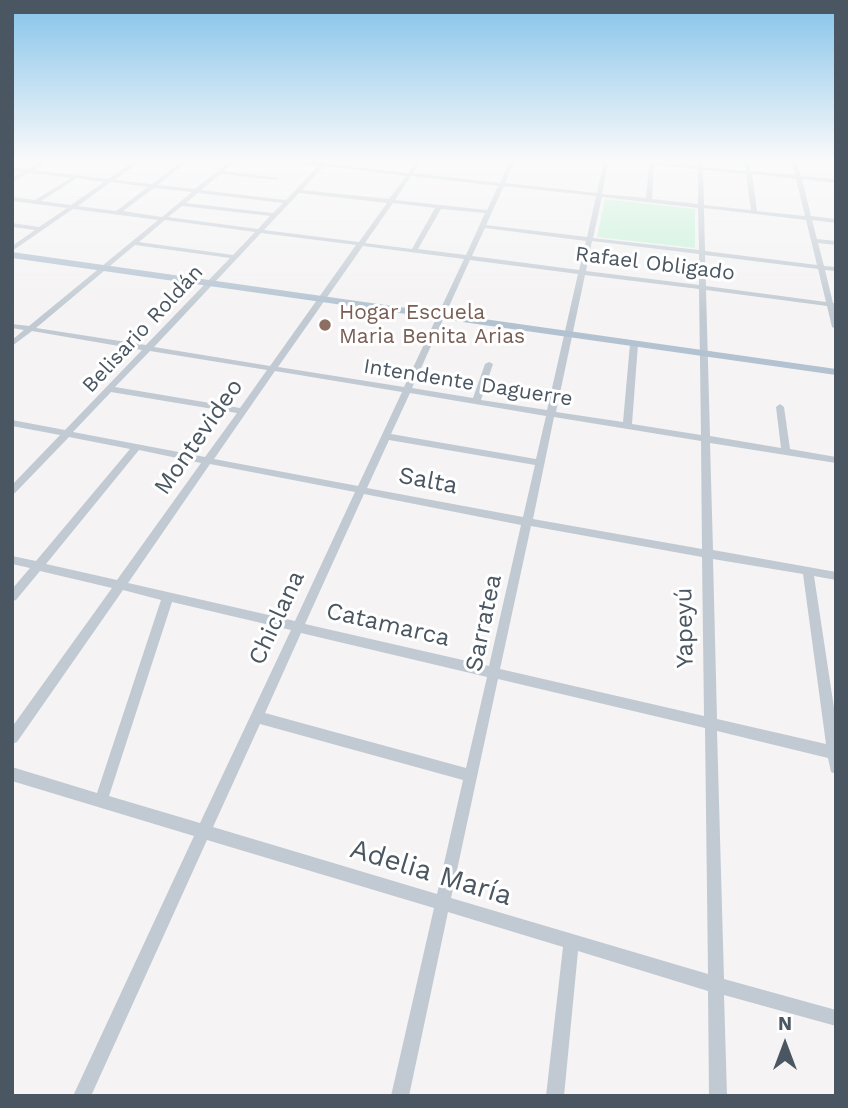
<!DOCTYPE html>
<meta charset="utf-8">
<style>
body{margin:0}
#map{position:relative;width:848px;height:1108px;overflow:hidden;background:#f5f3f3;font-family:"Work Sans",sans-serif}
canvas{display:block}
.frame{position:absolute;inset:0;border:14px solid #4a5661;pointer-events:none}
.north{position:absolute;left:750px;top:1010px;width:70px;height:70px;-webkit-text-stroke:5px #fff;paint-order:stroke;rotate:0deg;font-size:19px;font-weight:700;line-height:28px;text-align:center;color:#4a5661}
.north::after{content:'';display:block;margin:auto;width:24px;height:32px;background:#4a5661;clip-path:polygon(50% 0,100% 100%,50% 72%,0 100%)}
</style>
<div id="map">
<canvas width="848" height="1108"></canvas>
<div class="frame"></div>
<div class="north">N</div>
</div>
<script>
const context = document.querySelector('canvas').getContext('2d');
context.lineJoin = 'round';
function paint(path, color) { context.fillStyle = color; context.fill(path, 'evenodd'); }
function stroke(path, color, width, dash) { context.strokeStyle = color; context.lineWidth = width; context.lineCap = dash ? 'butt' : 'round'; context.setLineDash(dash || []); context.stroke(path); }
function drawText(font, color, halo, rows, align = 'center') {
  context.font = font + ' "Work Sans",sans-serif'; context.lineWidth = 6; context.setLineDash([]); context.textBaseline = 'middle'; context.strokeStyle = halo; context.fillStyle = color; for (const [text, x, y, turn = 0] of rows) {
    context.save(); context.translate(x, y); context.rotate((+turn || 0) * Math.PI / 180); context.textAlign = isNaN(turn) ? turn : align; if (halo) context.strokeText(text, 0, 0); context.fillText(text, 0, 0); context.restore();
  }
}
paint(new Path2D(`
 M605,199L695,209V248L597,237Z`), '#c3f1d5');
paint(new Path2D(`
 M44,160H50L33,170L108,179L136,160H141L115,180L152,184L184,160H189L158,185L195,189L231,160H236L224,171L279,178L276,180L221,174L201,190L286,200L318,166L279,162L277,160L321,163L325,160L328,162L326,164L408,173L418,160H422L413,173L500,183L510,160H515L505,183L597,193L604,160H609L602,194L646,198L649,164L619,162L617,160L697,166L698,160H702L703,167L746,171L744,160H749L751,171L795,175L791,160H796L801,176L836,179V183L802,179L811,216L836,219V223L812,220L817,239L836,241V245L818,243L824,266L836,267V271L825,270L833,303H836V329L832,327L827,306L706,290L710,436L781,448L776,407L780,404L784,407L790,449L836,457V463L710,443L713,550L836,572V580L814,576L836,721V774L831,772L828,758L717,731L724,979L836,1010V1026L724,995L727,1096H709L708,991L578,951L564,1096H546L563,947L448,912L409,1096H391L434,908L207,840L91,1096H73L194,836L12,781V767L97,793L161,600L123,590L17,742L12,744V727L112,588L40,571L16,600L12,601V589L30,568L12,564V556L36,561L130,449L69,437L15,493L12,494V485L60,435L12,426V420L65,430L142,350L32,331L12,346V340L24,330L12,328V324L29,326L158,220L73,209L12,251V246L35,230L12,227V223L39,227L67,208L12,201V197L35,200L71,178L29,173L12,182V178L22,172L12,171V167L27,169ZM654,165L698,169V204L652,199ZM324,166L406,176L389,199L302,190ZM703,170L746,174L751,210L704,205ZM752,174L796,179L805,216L757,211ZM411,176L498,186L487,210L395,200ZM77,178L104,182L71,205L41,201ZM111,182L148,187L116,211L78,206ZM504,186L596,196L587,237L486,225ZM154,188L192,192L162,217L123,211ZM198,193L283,203L273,213L186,203ZM299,193L387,203L359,242L264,230ZM602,197L698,208L699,250L593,238ZM393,203L435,208L412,249L365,243ZM182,206L270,216L258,229L168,217ZM704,208L806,220L817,265L705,251ZM441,209L485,213L466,255L418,249ZM165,220L255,232L233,255L139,242ZM485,228L586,241L579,270L472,256ZM261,233L356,245L270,366L154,347ZM592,241L699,254V285L586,271ZM135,245L230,258L146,345L36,328ZM363,246L464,259L404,387L278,367ZM705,255L818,269L826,302L706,286ZM470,260L578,274L547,410L481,400L493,364L489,362L485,364L473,398L412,388ZM585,275L699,289L701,435L632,424L638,344L634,342L630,344L623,422L556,412ZM150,351L267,370L240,408L115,387ZM275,371L402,392L358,486L214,459ZM111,392L237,413L205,457L73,432ZM410,393L546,416L536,459L391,434ZM554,417L701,441L702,549L533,519ZM389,440L535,465L523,517L367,488ZM139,450L201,463L117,580L46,564ZM210,464L355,492L295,621L128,583ZM364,494L521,525L489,666L305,624ZM531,526L702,557L704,716L500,669ZM713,559L803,574L826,744L717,719ZM172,602L291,630L200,823L109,796ZM301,633L487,677L466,768L265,713ZM498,679L705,728L708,974L451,898ZM260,724L463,780L437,894L213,827Z`), '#c1cad2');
paint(new Path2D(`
 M12,252L836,369V375L12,258Z`), '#b3c2d1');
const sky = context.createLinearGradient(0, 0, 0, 315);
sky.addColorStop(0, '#85c3ea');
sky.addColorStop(0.51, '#fafafa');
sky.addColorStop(1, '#fafafa00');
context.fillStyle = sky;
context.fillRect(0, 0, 848, 315);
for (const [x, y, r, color] of [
 [325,325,7,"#8d6e63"]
]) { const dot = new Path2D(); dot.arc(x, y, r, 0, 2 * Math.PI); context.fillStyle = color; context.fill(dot); stroke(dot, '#fff', 2.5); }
drawText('21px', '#4a5661', '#fff', [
 ["Rafael Obligado",655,264,7],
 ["Belisario Roldán",143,329,-47],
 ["Intendente Daguerre",468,383,9]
]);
drawText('21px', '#785e54', '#fff', [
 ["Hogar Escuela",339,313],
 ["Maria Benita Arias",339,337]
], 'left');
drawText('24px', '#4a5661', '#fff', [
 ["Montevideo",199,437,-55],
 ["Salta",428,481,11],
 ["Chiclana",277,618,-65],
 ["Sarratea",484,623,-78],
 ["Catamarca",388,625,13],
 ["Yapeyú",685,628,-91]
]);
drawText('28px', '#4a5661', '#fff', [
 ["Adelia María",431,873,17]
]);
</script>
